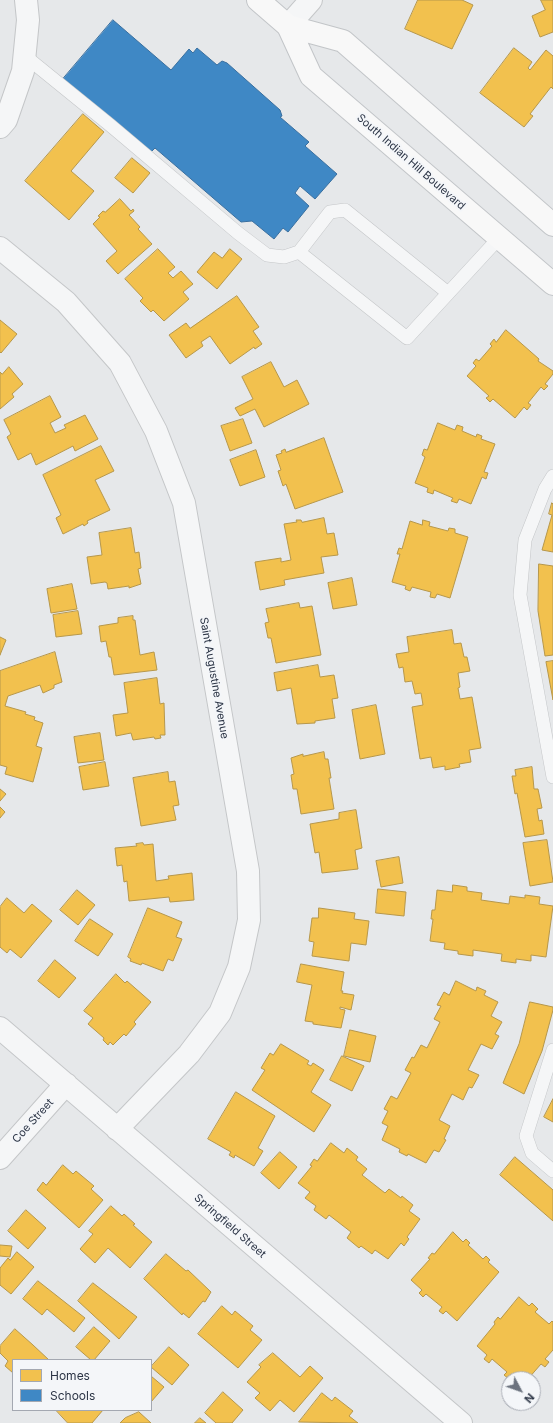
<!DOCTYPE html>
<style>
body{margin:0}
#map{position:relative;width:553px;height:1423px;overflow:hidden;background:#e6e8ea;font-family:Inter,sans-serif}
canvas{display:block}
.legend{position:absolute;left:12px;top:1359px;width:140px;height:52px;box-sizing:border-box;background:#f4f6f9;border:1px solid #a4a8b1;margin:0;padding:5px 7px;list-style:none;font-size:12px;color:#2b3445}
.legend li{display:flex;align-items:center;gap:8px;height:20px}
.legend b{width:20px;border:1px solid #a4a8b1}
.north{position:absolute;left:501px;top:1371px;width:40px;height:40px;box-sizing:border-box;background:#f4f6f9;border:1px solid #a4a8b1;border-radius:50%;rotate:131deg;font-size:11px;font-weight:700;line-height:16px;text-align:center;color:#2b3445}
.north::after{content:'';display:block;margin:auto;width:14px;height:18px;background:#6c737f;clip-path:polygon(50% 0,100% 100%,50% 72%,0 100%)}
</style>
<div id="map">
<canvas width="553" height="1423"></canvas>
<ul class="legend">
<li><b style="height:11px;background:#f2c14e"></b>Homes</li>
<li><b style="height:11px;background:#3f88c5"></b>Schools</li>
</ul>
<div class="north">N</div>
</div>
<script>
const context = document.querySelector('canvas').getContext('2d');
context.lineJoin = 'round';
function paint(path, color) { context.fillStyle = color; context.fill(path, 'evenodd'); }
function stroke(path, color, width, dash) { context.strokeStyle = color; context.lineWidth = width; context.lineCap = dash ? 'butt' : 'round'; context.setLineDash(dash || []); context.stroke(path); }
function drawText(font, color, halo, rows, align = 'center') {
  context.font = font + ' Inter,sans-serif'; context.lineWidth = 4; context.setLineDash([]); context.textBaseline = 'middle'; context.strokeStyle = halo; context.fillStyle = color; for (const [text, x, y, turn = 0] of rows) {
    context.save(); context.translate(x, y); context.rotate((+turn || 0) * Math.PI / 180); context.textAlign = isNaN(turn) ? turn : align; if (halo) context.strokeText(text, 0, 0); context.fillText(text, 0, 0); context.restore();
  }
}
const homes = new Path2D(`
 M418,0H462L473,5L452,49L405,29Z
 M541,0H553V32L540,37L532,16L545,10Z
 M514,48L532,62L528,68L530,70L546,50L553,56V89L551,87L530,114L533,116L524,127L480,93Z
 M83,114L104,132L71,171L94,191L69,220L25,181Z
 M132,158L150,173L133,193L115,178Z
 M120,199L131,211L133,209L134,211L129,215L140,227L138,229L152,244L118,274L106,261L117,251L93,224L100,217L98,216L103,211L105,212Z
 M158,249L175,267L168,273L173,278L181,271L193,284L183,292L189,299L164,321L153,310L151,312L140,301L143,298L125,279Z
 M230,249L242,259L217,289L197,272L214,252L222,258Z
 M237,296L259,327L253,331L262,344L255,349L254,347L230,364L210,336L201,342L203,346L186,358L169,335L186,323L190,328Z
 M0,320L17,334L1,353L0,352Z
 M506,330L539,359L538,361L553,371V374L545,384L548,386L544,390L541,387L528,403L531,405L527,410L524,407L515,418L493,399L490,402L486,398L489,396L467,376L476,366L473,363L476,359L479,361L492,346L490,344L494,339L496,342Z
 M271,362L284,387L297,380L309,404L264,427L255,409L240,416L235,408L253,399L242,377Z
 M9,367L23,384L12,394L14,397L0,409V372L2,374Z
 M50,396L61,417L50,423L55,433L66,428L64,425L85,415L98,439L75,451L73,446L36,465L31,453L18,460L7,437L11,434L4,420Z
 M243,419L252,443L230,451L221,426Z
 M438,423L455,430L457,425L463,427L462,431L476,437L477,434L482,436L481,439L495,444L484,472L488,473L486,479L482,477L471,504L459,499L457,503L451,501L453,498L434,490L433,494L427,492L428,488L415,483L425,457L422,455L424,449L427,450Z
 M324,438L343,492L295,509L286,484L283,486L278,471L281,470L276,455L282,453L281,451L285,449L286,452Z
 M101,446L114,471L95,480L110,510L87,521L88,523L84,526L83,524L63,534L56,518L61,515L43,475Z
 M256,450L265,477L240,486L230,460Z
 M552,503L553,504V552L542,550L552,515L549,514Z
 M324,518L327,534L334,533L338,555L321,557L324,573L284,580L285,585L260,590L255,562L281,558V562L291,560L284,524L297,522L296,520H301L302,522Z
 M423,520L430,522L429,526L448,531L449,528L455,529V533L468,537L450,598L437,594L435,598L430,597L431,592L412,587L410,591L405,589L406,586L392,582L400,554H397L399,548L402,549L410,521L422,525Z
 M131,528L135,553L139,552L141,568L138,569L141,584L129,588V586L108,589L107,583L105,582L91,584L87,557L102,555L99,533Z
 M539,564L553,566V655L545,656L538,611Z
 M352,578L357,605L333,609L328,583Z
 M72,584L77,609L51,613L47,589Z
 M299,603L300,608L312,606L321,655L276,663L271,638H268L265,623L269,622L266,609Z
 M78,611L82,634L56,637L53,615Z
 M133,616V620H135L140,655L154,652L157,670L114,675L111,657H109L106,641L101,642L99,626L118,623V618Z
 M452,630L454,644L461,643L464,657H467L470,671L458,673L460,687L458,688L460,699L472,697L481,748L469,750L471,762L459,764L460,767L445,770V766L433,768L431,757L420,759L412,707L423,705L421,693L415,694L412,681L405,682L403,667L399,668L396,654L409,652L407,637Z
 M0,637L6,640L0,655Z
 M55,652L62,682L54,685V688L43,693L40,685L8,696L5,706L26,712L25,714L35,717L34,720L43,723L36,746L42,748L33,782L5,774L7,767L0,765V671Z
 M553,661V700L546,662Z
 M318,665L320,677L334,675L338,698L332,699L335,718L315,721V723L297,724L291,688L277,691L274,673Z
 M157,678L160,704L164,703L165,735H160L161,738L155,739L154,737L133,740L131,733L116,736L113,715L128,713L124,683Z
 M376,705L385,754L360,759L352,710Z
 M100,733L104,760L78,763L74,737Z
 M324,752L325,759H328L331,778H329L334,809L301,814L297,789H293L291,775L294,774L291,758L303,754V756Z
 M105,762L109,786L83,790L79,767Z
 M532,767L534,789H538L542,808L537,809L539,821L542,820L544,834L525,837L517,793L515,794L512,776H516L515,770Z
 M168,772L169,782L175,781L179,805L173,806L176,820L141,826L133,778Z
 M0,789L6,794L0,801Z
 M0,807L5,812L0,818Z
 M356,810L362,848L355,850L358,869L322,873L319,852L315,853L310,824L339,819V813Z
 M547,840L553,882L530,886L523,843Z
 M143,843L144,845L153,844L156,881L169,879L168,876L192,873L194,900L170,902L169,897L129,901L127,881L124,882L122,865L117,866L115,848L137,846L136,844Z
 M399,857L403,883L381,887L376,861Z
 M453,885L467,887V891L482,893L481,900L509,904L510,896L525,898V895L540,897L539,904L553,906L546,957L531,955V961L516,959V963L501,961L502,954L473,950V956L458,954V951L444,949L445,943L430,941L433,919H431L432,910H435L437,890L452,892Z
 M378,889L406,892L404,916L376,913Z
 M77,890L95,905L78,925L60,910Z
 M7,898L24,913L32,904L52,921L21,958L10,949L7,953L0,947V907Z
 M148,908L182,922L176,937L182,939L173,961L168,959L163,971L142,963L141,965L130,961L131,959L128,957Z
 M319,908L355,913L354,919L369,921L366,945L351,943L349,961L312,956L314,942L309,941L312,918H318Z
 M90,919L113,934L98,956L75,941Z
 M55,960L76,978L59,998L38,981Z
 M301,964L344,972L341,991H343L342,993L354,995L351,1010L340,1007V1009L345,1010L341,1028L313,1024V1022L305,1021L312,985L297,982Z
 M116,974L125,983L127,981L151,1002L134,1022L136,1024L126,1036L124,1034L113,1045L110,1042L108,1045L103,1040L104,1038L88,1024L93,1018L84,1011Z
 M456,981L476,991L477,987L486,991L484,995L498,1002L491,1016L502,1022L495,1034L499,1036L492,1049L481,1044L468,1070L479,1075L472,1088L469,1087L463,1100L452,1094L439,1120L450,1126L444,1139L446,1140L439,1152L434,1150L426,1163L408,1154L407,1156L399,1152L400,1149L382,1140L388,1126L382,1123L388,1111L384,1109L391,1096L397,1099L411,1073L405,1070L412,1057L414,1058L421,1045L427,1048L440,1022L434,1019L441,1006L437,1005L444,992L449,995Z
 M530,1002L553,1007V1010L542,1051L524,1094L503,1083L519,1044Z
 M350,1030L376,1036L370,1062L344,1056Z
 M281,1044L309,1061L307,1064L311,1066L313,1063L324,1070L311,1092L331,1105L314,1132L252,1090L265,1070L261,1068L270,1053L273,1055Z
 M342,1056L364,1066L352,1091L330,1080Z
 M236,1092L275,1116L258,1148L263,1151L254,1166L235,1155L234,1158L229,1155L231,1152L208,1139Z
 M553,1099V1122L544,1117Z
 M331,1143L344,1153L347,1148L358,1157L356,1160L367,1169L362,1175L385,1193L389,1189L401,1198L402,1196L413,1205L409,1211L420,1219L407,1237L409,1239L404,1246L401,1243L388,1259L375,1250L372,1254L361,1246L359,1248L347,1238L351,1232L329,1215L326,1219L314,1210L316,1206L305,1198L310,1192L298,1183L312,1166L310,1165L314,1159L317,1161Z
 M280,1152L297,1167L279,1189L261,1173Z
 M515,1157L553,1190V1221L500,1175Z
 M63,1165L73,1174L76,1171L94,1186L91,1189L103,1200L79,1228L37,1190L43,1182L46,1185Z
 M111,1206L122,1216L124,1214L135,1224L133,1225L152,1242L130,1268L108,1248L95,1263L80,1249L93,1234L89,1231Z
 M26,1210L46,1228L28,1249L8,1231Z
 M453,1232L463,1242L466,1239L470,1243L468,1245L483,1259L486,1256L490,1260L488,1262L499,1272L457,1321L446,1311L443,1314L439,1311L442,1307L426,1294L423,1297L419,1293L422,1290L411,1280L430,1259L428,1258L432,1253L434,1254Z
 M0,1245L12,1246L10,1257L0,1256Z
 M17,1252L34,1267L11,1294L0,1285V1268L8,1258L10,1260Z
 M166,1254L186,1271L188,1270L211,1292L205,1302L203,1301L189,1318L183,1313L182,1315L144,1279Z
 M38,1281L85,1318L74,1332L47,1309L42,1315L23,1299Z
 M93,1283L137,1317L119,1339L78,1301Z
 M519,1297L529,1306L532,1303L538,1309L535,1312L549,1324L552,1321L553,1322V1350L545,1359L549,1362L545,1367L541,1364L528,1379H516L512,1376L509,1379L504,1375L507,1372L492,1359L489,1363L484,1359L487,1355L477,1346L495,1324L494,1322L498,1317L500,1319Z
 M222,1306L232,1315L235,1311L253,1326L250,1330L262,1340L238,1368L198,1334Z
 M94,1327L110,1341L94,1360H91L76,1347Z
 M15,1329L33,1345L49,1360H13V1373L5,1366L8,1361L0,1353V1346Z
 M169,1347L189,1365L172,1385L151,1367Z
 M273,1353L300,1377L310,1366L323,1378L294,1412L280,1400L270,1411L255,1398L260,1393L247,1382L261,1367L259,1365Z
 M151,1376L164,1387L151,1402Z
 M223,1392L243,1410L232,1423H216L205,1413Z
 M322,1393L332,1401L335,1397L353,1411L349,1416L358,1423L299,1422Z
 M56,1410H103L92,1423H68Z
 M139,1412L151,1423H120L125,1418Z
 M200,1418L206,1423H195Z`);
paint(homes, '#f2c14e');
stroke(homes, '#b6974b', 1);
const schools = new Path2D(`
 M113,20L171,70L189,49L193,53L197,48L217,65L222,61L227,63L280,110L282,116L280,117L309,142L305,146L337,174L315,199L300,186L295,193L309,206L288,232L283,228L274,239L252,221L241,222L155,148L150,153L63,79Z`);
paint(schools, '#3f88c5');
stroke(schools, '#396f9f', 1);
const service = new Path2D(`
 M25,56L110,125L238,233L267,255L284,257L299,252L407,338L499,238
 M299,252L330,212L345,210L448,293
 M553,476L545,489L525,540L520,595L553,777
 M553,1050L526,1136L532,1153L553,1171`);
const minor = new Path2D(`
 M288,26L311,0
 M0,127L6,120L23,71L28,20L26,0
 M0,248L66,302L120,363L156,431L184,503L248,871L249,920L239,967L220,1013L189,1054L117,1129
 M0,1028L461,1423
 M0,1158L66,1084`);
const primary = new Path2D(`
 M258,0L288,26L343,41L553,225
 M288,26L311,76L553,284`);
stroke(service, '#c4c6c8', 14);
stroke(minor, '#c4c6c8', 24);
stroke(primary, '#c2c5c8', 24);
stroke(service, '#f5f6f7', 13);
stroke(minor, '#f5f6f7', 22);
stroke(primary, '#f8f8f8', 22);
drawText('11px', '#2b3445', '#f4f6f9', [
 ["South Indian Hill Boulevard",411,162,41],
 ["Saint Augustine Avenue",214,678,80],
 ["Coe Street",33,1121,-48],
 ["Springfield Street",230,1226,41]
]);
</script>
